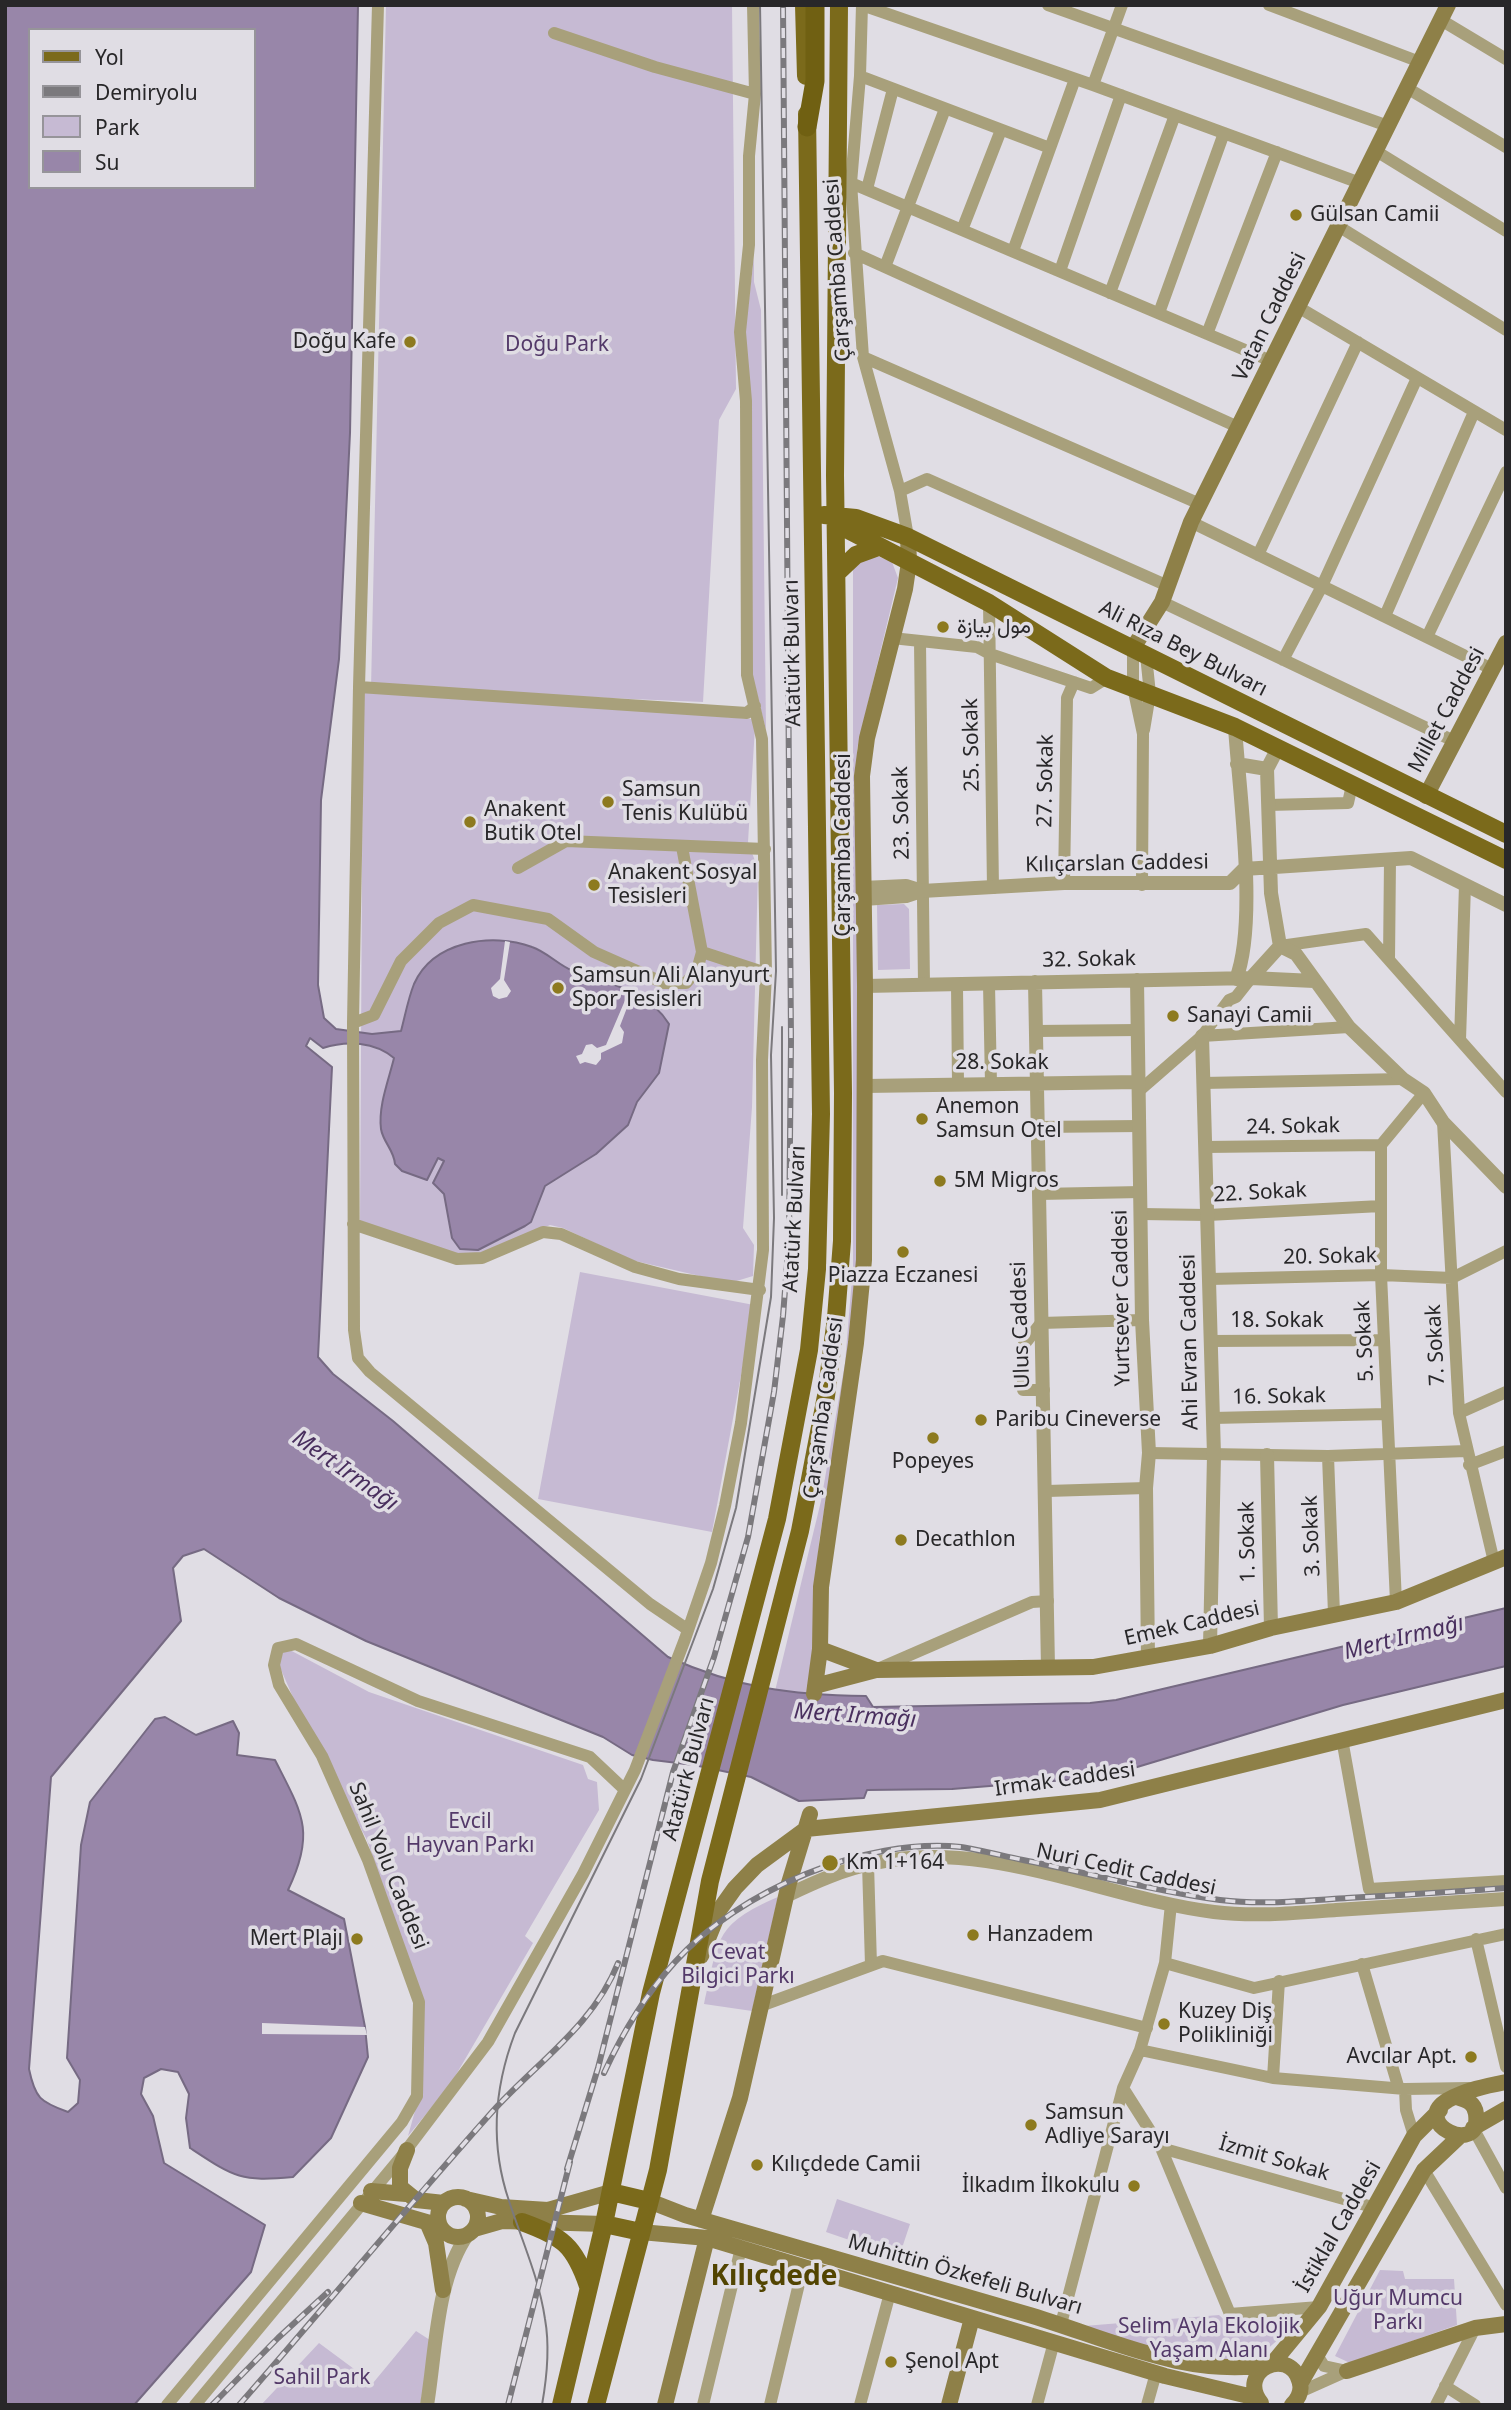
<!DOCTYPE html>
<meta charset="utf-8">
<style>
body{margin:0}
#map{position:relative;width:1511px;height:2410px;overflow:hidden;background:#e0dde4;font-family:"Noto Sans",sans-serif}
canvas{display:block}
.frame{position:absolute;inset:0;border:7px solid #282729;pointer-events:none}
.legend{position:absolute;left:28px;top:28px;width:228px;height:161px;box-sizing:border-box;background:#e0dde4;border:2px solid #969499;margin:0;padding:9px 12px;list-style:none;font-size:21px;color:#282729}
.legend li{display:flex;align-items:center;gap:14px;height:35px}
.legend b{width:35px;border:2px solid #969499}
</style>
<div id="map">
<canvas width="1511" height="2410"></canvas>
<div class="frame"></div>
<ul class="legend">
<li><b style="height:9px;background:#7b6a1b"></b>Yol</li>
<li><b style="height:9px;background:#7b797d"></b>Demiryolu</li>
<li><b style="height:19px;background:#c6bad3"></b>Park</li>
<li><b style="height:19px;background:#9886a9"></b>Su</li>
</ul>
</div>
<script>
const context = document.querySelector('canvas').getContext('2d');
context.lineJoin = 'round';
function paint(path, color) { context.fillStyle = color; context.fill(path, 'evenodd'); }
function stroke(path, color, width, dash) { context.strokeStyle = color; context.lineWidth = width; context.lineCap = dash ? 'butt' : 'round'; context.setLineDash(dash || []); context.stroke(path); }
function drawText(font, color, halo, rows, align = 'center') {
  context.font = font + ' "Noto Sans",Vazirmatn,sans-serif'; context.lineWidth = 7; context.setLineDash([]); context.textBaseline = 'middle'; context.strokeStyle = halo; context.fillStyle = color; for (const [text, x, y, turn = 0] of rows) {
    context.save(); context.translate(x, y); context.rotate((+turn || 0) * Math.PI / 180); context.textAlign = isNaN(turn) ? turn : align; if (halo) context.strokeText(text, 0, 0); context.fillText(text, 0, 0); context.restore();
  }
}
paint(new Path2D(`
 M386,5H732L736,389L719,420L703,702L371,688Z
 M754,257V282L761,310L766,730L752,674L745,331Z
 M875,555L892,562L898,578L857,749L859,1264L848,1363L819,1542L812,1695L775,1691L821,1501L845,1363L853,1266V570L857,562Z
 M363,690L752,719L755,727L748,842L758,869L752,1107L743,1228L754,1245L753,1276L730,1283L631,1260L563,1228L550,1225L479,1257H459L360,1223Z
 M904,904L909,909L910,969L878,970L877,905Z
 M580,1272L754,1305L712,1532L538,1499Z
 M288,1649L369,1692L583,1765L588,1779L597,1782L599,1810L525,1936L533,1943L450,2085L408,2136L420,2093L421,2002L367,1840L295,1702L276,1658Z
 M778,1897L752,2011L704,2004C719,1939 713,1925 778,1897Z
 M837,2199L910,2224L899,2257L826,2232Z
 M1380,2270L1403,2271L1405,2279H1454L1457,2325L1350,2363L1335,2356Z
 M1219,2315L1231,2326L1290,2317L1299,2321L1264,2352L1226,2364L1174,2356L1084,2326Z
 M416,2331L433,2342L420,2405H261L319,2343L373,2383Z`), '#c6bad3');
const water = new Path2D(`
 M5,5H358L350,433L339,659L321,800L318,985L324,1018L336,1029L372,1034L401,1031C405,1016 408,999 414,984C433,941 492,932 532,947C547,952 558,965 573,971C608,983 649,991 669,1024L659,1073L637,1102L628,1125L596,1154L545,1186L531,1222L525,1226L478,1250L460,1249L452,1238L444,1194L433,1183L444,1161L438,1158L427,1180L402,1171L395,1164C394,1150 383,1142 381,1129C378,1106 389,1079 394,1058C375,1042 347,1040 323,1048L310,1038L306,1046L332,1067L318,1357L333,1374L393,1421L668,1657C737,1688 791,1695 866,1696L873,1707L1090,1703L1116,1700L1506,1608V1666L1343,1705L1104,1777L952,1789L867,1790L864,1798L799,1801L751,1777L694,1765L653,1760L632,1755L603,1737L366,1641L279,1598L204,1549L183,1556L173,1568L181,1621L51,1777L29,2069C35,2098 40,2102 68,2112L78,2103L80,2080L67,2058L81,1845L90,1802L155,1719L165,1717L196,1735L233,1721L239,1733L237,1755L275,1760C302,1813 316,1832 288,1890L344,1919L365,2027L368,2057L331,2138L293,2177C240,2182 234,2177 190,2148L186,2118L189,2094L178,2072L161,2069L144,2078L141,2094L153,2116L164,2163L265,2225L251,2272L134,2405H5ZM30,30H254V187H30Z`);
paint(water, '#9886a9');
stroke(water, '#766a83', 2);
paint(new Path2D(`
 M505,941L510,942L504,980L511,991L507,997L499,999L493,996L491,988L500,979Z
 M629,991L633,992L620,1026L624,1032L622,1043L601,1053V1059L596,1065L585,1062L580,1064L576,1056L582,1054L586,1045L592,1044L597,1048L606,1045Z
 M262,2023L365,2027L367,2035L262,2034Z`), '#e0dde4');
stroke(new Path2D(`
 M378,5L359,687L353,1023L354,1330L358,1358L370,1372L650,1604L687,1629
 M862,5L860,76L851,183L863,357L900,491L908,537
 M862,5L1093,85L1360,183
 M1048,5L1388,126
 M1269,5L1420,62
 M1441,20L1506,59
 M554,33L655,67L755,94
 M860,76L1050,148
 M1093,85L1122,5
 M1407,88L1506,147
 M1376,151L1506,231
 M851,183L1271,361
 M867,189L893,89
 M1338,226L1506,330
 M962,230L1001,130
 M1013,251L1075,79
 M854,253L1238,427
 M885,267L945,109
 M1060,271L1121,95
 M1110,293L1175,115
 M1298,307L1506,430
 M1159,313L1224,133
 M1207,334L1277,152
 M863,357L1200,504
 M900,491L927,479L1168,586
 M1191,522L1492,669
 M1258,555L1358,342
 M1162,602L1454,741
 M989,603L993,888
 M1385,616L1474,412
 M1427,637L1506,472
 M892,638L977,647L990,654L1091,688L1107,678
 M920,642L924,985
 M1133,648V687L1143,734L1142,885
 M1283,660L1322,586L1417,378
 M359,687L747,713L755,706
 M1144,730L1150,694L1146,655
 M1268,805L1348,803L1352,785
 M518,868L566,841L765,849
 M1064,883L1067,698L1074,682
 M1280,946L1366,934L1506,1092
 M702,952L766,973
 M1389,960L1390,860
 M989,984L991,1084
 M957,985L958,1084
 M353,1023L374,1015L401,961L439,923L473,905L548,919L594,952L664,983H686L697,970L702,952L682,847
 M1036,1031L1138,1030
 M1202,1036L1349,1027
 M1460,1040L1465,885
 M1203,1083L1403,1079
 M1140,1090L1202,1036L1229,1000L1236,997L1251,978
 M1443,1122L1459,1413L1494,1562
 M1037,1127L1140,1126
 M1205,1147L1381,1145
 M1039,1194L1141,1192
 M1141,1214L1208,1215L1381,1206
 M353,1224L457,1259L482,1258L543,1232L561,1234L635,1267L679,1279L760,1290
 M1210,1279L1381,1275L1452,1278L1506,1251
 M1211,1341L1384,1340
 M1044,1390H1023V1346L1041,1323L1142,1320
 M1459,1413L1506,1392
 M1213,1418L1387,1414
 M1149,1453L1328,1456L1466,1451
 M1328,1456L1334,1614
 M1469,1465L1506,1451
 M1047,1491L1146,1488
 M1396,1602L1381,1275V1145L1424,1093
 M880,1668L1032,1602L1048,1601
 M1342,1739L1369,1889L1506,1881
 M868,1864L871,1965
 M1476,1939L1506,2067
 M1165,1963L1254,1988L1506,1934
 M1362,1964L1398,2086
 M763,2005L883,1961L1147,2028
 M1140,2050L1273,2078L1405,2089L1469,2088
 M1273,2078L1279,1981
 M1123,2088L1161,2148L1230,2314L1319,2307
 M1405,2089L1406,2110L1414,2136
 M1473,2128L1506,2188
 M1161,2148L1376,2208
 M1424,2170L1506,2305
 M1061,2324L1123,2088L1140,2050L1165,1963L1171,1904
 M1317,2355L1324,2366L1347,2371
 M1445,2386L1475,2405
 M1300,2392L1347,2371
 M167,2405L402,2122L417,2096L419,2002L368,1860L322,1756L279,1685L274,1665L278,1648L296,1644L418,1701L590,1757L625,1790
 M195,2405L401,2157L488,2042L583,1874L635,1770L685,1639L711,1563L725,1506L741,1423L763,1250L762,1060L766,973L762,739L747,675L746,401L740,332L749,245V156L755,94L753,5
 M703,2405L741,2248
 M770,2405L803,2267
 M860,2405L890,2293
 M1037,2405L1054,2342
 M1147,2405L1156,2373
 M1436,2405L1475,2328`), '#a8a07b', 12);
stroke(new Path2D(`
 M1235,727C1239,791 1258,922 1236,979
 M1237,764L1267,769
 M863,888L906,886L922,891L1064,883H1230L1244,869L1411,858L1506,905
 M864,899L906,896L921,891
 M1280,946L1296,954L1349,1027L1403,1079L1424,1093L1443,1122L1506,1187
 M1251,978L1280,946L1271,893L1267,769L1278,748
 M1137,980L1142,1320L1149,1453L1146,1488L1148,1657
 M1035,982L1048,1667
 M865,986L1251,978L1314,981
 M1202,1036L1214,1455L1210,1646
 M865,1086L1139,1082
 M1267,1455L1271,1628
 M786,1896C815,1882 844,1869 875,1863C989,1838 1103,1898 1214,1912C1255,1917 1296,1913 1336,1910C1393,1906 1449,1903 1506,1899
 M427,2405C436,2351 436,2279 468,2234`), '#a8a07b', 14);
stroke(new Path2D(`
 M1133,648L1162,602L1191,522L1448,5
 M1426,796L1506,643
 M820,1649L876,1670
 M815,1686L876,1670L1093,1667L1210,1646L1271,1628L1396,1602L1506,1557
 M814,1694L820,1649L821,1587L856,1343L864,1260L865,986L862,776L867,738L905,589L909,562L908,537
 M701,1956L720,1909L735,1888L757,1865L806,1829L1100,1800L1506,1700
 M1457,2097C1467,2100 1475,2103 1476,2114C1482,2158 1409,2123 1448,2100C1466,2090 1486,2086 1506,2082
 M1473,2128L1506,2109
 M407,2150L400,2168V2187L416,2200L444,2203
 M371,2191L406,2194
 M438 2217a20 20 0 1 1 40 0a20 20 0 1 1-40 0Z
 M466,2199L501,2207L548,2210L611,2192
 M649,2201L685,2215C798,2248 912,2281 1026,2314C1108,2338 1186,2379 1272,2364L1319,2307L1414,2136L1440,2110
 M361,2203L440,2226
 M701,2220L740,2098L789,1883L810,1814
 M427,2222L436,2243L443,2290
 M474,2229L502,2221L604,2224
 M641,2232L707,2238L1165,2376L1257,2398L1255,2405
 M1347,2371L1475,2328L1506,2324
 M1300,2384L1424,2170L1460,2136
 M1261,2403C1236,2371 1288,2346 1299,2380C1303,2390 1299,2398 1292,2405
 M665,2405L707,2238
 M949,2405L972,2318`), '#8e8048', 16);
stroke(new Path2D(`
 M804,5L806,76
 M824,515L856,518L908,537L1506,834
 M835,516L850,531L989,603L1107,678L1235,727L1506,860
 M838,572L856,555L878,547
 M611,2192L649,2201
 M522,2222C563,2237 574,2245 588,2286
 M604,2224L641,2232
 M561,2405L604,2224L651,1993L777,1519L809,1350L817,1269L821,1114L807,114
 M596,2405L658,2170L710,1881L800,1531L826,1396L836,1318L842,1241L843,1093L835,475L839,5`), '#7b6a1b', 18);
stroke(new Path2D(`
 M807,127L815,81V5`), '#706012', 19);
stroke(new Path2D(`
 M782,1027V1195
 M542,2405C547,2377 550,2347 545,2319C539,2278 522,2241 509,2201C490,2145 494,2088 515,2033L641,1779L713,1589L736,1508L771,1297L774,1218L771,1055L776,971L760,5`), '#7b797d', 2);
const rail = new Path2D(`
 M604,2073C622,2034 645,1995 675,1962C738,1891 865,1837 961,1847C981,1850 1003,1856 1023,1860C1088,1873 1154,1891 1220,1900C1262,1905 1305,1901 1347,1898C1400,1895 1453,1892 1506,1888
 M567,2169L598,2068L673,1772L714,1657L748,1537L774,1392L783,1316L789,1238L791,1041L783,5
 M212,2405L278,2338L328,2292
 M239,2405C324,2308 406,2208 492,2112C535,2064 594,2025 618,1963
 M508,2405L570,2162`);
stroke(rail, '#7b797d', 6);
stroke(rail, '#e0dde4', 3.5, [10]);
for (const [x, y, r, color] of [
 [1296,215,7,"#8d7a1f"],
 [410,342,7,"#8d7a1f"],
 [943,627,7,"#8d7a1f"],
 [608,802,7,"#8d7a1f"],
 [470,822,7,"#8d7a1f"],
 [594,885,7,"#8d7a1f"],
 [558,988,7,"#8d7a1f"],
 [1173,1016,7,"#8d7a1f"],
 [922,1119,7,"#8d7a1f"],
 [940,1181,7,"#8d7a1f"],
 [903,1252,7,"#8d7a1f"],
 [981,1420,7,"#8d7a1f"],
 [933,1438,7,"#8d7a1f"],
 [901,1540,7,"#8d7a1f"],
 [830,1863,9,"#8d7a1f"],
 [973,1935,7,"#8d7a1f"],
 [357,1939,7,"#8d7a1f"],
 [1164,2024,7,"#8d7a1f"],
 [1471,2057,7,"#8d7a1f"],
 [1031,2125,7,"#8d7a1f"],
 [757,2165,7,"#8d7a1f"],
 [1134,2186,7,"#8d7a1f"],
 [891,2362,7,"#8d7a1f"]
]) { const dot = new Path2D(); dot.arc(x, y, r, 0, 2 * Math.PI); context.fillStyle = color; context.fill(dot); stroke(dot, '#e0dde4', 2.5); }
drawText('21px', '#282729', '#e0dde4', [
 ["Gülsan Camii",1310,215],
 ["Doğu Kafe",396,342,"right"],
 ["مول بيازة",957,627],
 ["Samsun",622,790],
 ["Tenis Kulübü",622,814],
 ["Anakent",484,810],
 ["Butik Otel",484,834],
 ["Anakent Sosyal",608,873],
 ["Tesisleri",608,897],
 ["Samsun Ali Alanyurt",572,976],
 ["Spor Tesisleri",572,1000],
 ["Sanayi Camii",1187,1016],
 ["Anemon",936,1107],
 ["Samsun Otel",936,1131],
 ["5M Migros",954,1181],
 ["Piazza Eczanesi",903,1276,"center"],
 ["Paribu Cineverse",995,1420],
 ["Popeyes",933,1462,"center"],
 ["Decathlon",915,1540],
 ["Km 1+164",846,1863],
 ["Hanzadem",987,1935],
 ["Mert Plajı",343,1939,"right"],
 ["Kuzey Diş",1178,2012],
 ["Polikliniği",1178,2036],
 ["Avcılar Apt.",1457,2057,"right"],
 ["Samsun",1045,2113],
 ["Adliye Sarayı",1045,2137],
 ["Kılıçdede Camii",771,2165],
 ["İlkadım İlkokulu",1120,2186,"right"],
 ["Şenol Apt",905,2362]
], 'left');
drawText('21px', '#282729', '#e0dde4', [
 ["Çarşamba Caddesi",838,270,-94],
 ["Vatan Caddesi",1270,317,-64],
 ["Ali Rıza Bey Bulvarı",1183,649,27],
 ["Atatürk Bulvarı",793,653,-91],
 ["Millet Caddesi",1447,710,-62],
 ["25. Sokak",972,745,-91],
 ["27. Sokak",1046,781,-89],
 ["23. Sokak",902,813,-91],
 ["Çarşamba Caddesi",844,845,-90],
 ["Kılıçarslan Caddesi",1117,864,-1],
 ["32. Sokak",1089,960,-1],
 ["28. Sokak",1002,1063],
 ["24. Sokak",1293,1127,-1],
 ["22. Sokak",1260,1193,-3],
 ["Atatürk Bulvarı",795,1219,-87],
 ["20. Sokak",1330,1257,-1],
 ["Yurtsever Caddesi",1122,1298,-91],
 ["18. Sokak",1277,1321],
 ["Ulus Caddesi",1021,1325,-92],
 ["5. Sokak",1365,1341,-93],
 ["Ahi Evran Caddesi",1190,1342,-91],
 ["7. Sokak",1436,1345,-93],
 ["16. Sokak",1279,1397,-1],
 ["Çarşamba Caddesi",824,1408,-82],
 ["3. Sokak",1312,1536,-92],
 ["1. Sokak",1248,1542,-91],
 ["Emek Caddesi",1192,1624,-13],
 ["Atatürk Bulvarı",689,1769,-75],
 ["Irmak Caddesi",1065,1780,-8],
 ["Sahil Yolu Caddesi",388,1866,68],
 ["Nuri Cedit Caddesi",1126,1870,12],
 ["İzmit Sokak",1274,2159,16],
 ["İstiklal Caddesi",1339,2227,-60],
 ["Muhittin Özkefeli Bulvarı",965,2275,16]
]);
drawText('21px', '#533969', '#e0dde4', [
 ["Doğu Park",557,345],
 ["Evcil",470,1822],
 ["Hayvan Parkı",470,1846],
 ["Cevat",738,1953],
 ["Bilgici Parkı",738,1977],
 ["Uğur Mumcu",1398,2299],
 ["Parkı",1398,2323],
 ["Selim Ayla Ekolojik",1209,2327],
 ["Yaşam Alanı",1209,2351],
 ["Sahil Park",322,2378]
]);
drawText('italic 23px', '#492f5e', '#e0dde4', [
 ["Mert Irmağı",345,1471,35],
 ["Mert Irmağı",1404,1638,-14],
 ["Mert Irmağı",855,1716,4]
]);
drawText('bold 28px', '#524401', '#e0dde4', [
 ["Kılıçdede",774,2277]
]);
</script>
